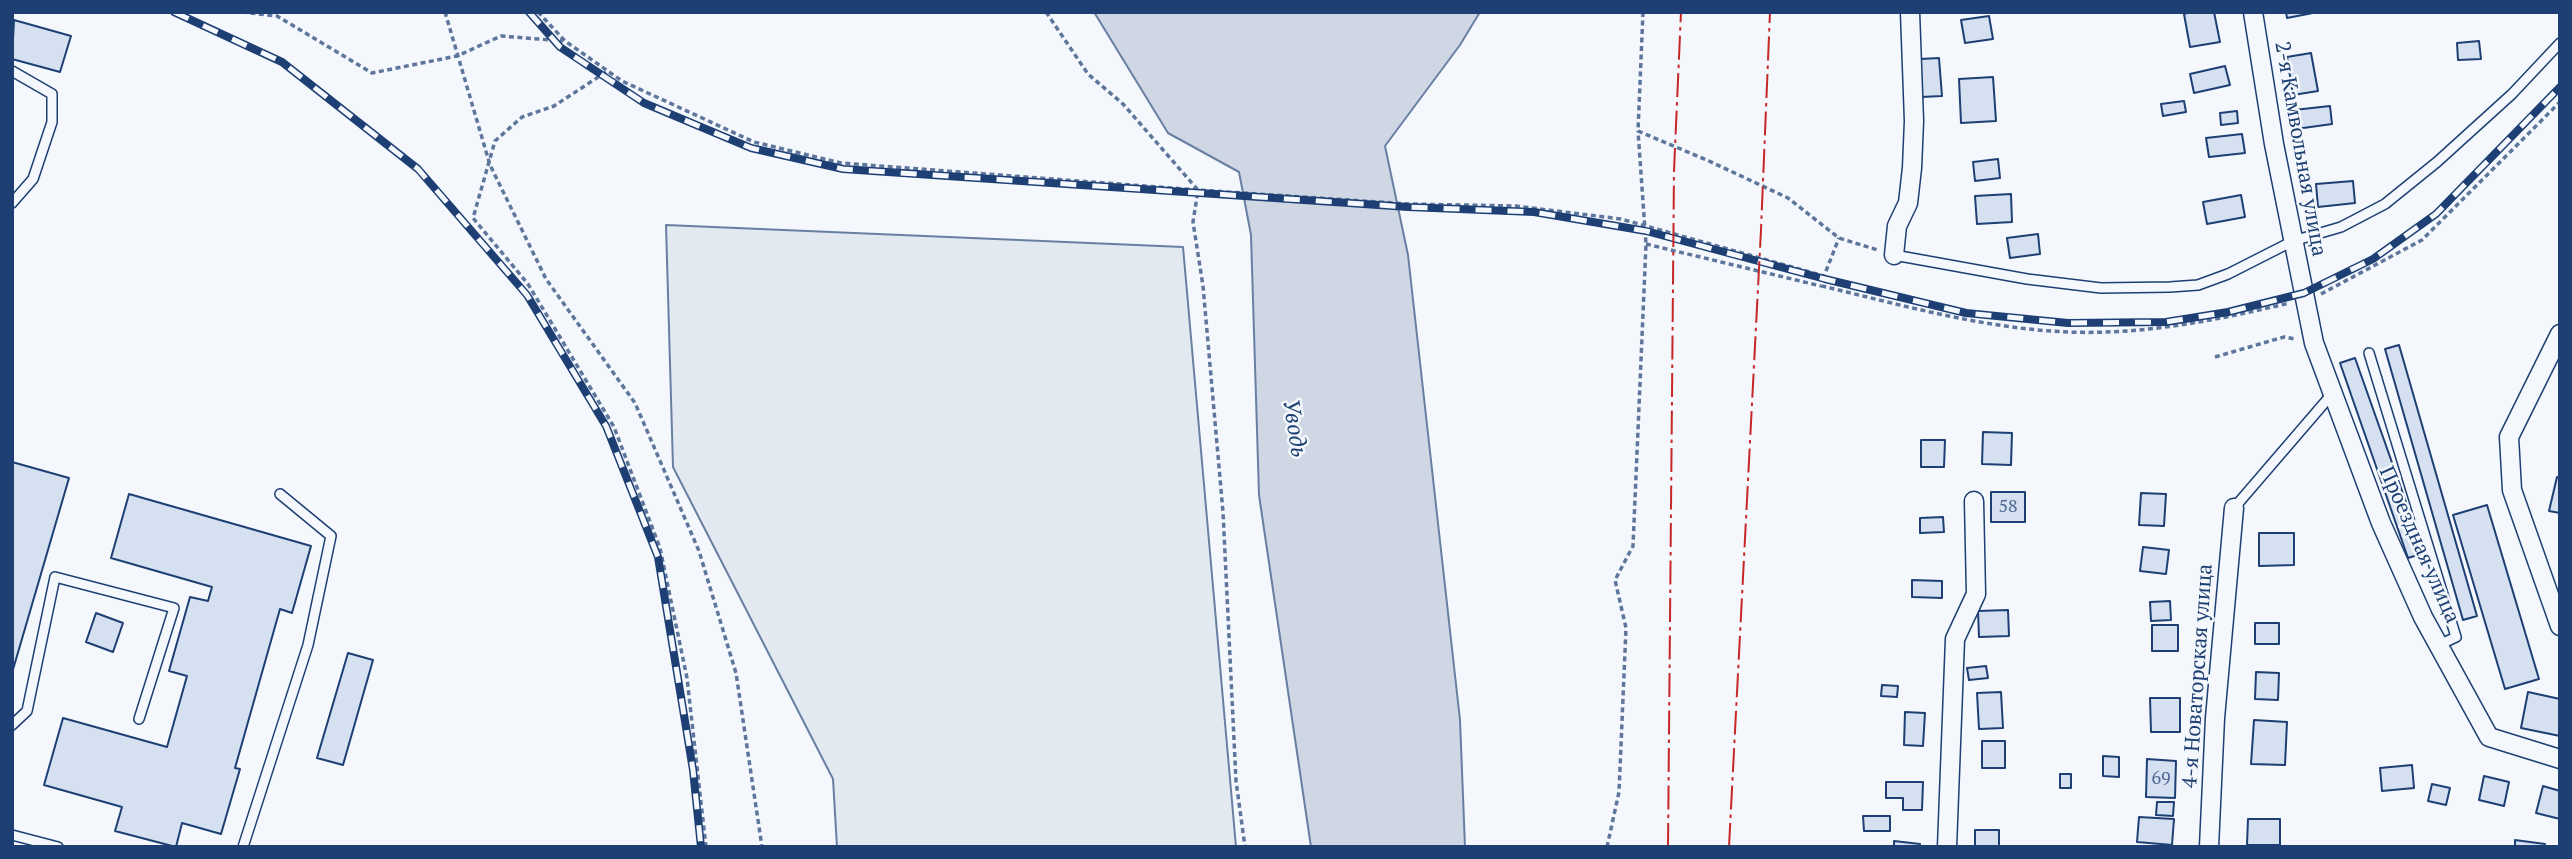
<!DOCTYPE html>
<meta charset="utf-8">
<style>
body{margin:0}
#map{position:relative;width:2572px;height:859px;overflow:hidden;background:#f4f7fb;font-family:"PT Serif",serif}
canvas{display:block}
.frame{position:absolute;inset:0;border:14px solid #1d3f73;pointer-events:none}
</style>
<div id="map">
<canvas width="2572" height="859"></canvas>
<div class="frame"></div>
</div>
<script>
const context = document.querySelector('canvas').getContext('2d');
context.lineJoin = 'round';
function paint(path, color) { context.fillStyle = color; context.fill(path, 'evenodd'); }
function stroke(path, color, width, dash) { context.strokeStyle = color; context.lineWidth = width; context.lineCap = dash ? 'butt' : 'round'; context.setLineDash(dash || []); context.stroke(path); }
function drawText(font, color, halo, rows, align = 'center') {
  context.font = font + ' "PT Serif",serif'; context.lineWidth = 5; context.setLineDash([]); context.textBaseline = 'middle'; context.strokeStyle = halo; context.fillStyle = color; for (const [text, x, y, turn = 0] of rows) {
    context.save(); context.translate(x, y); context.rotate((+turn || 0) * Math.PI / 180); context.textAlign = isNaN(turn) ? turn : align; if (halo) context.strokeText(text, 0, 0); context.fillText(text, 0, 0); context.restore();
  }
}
const green = new Path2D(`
 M666,225L1183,247L1236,847H837L833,779L673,467Z`);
paint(green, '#e3e9f0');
stroke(green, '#687fa3', 2);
const water = new Path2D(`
 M1094,12H1480L1460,45L1385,146L1408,255L1460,720L1465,847H1311L1259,495L1251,235L1239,172L1168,133Z`);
paint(water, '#cfd7e4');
stroke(water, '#687fa3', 2);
const building = new Path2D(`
 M2191,12H2214L2220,42L2190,47L2184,14Z
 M2286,12H2318L2287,18Z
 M1989,16L1993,39L1965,43L1961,20Z
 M14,20L71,36L60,72L12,59Z
 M2479,41L2481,59L2458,60L2457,43Z
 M2311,53L2318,91L2293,95L2287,57Z
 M1939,58L1942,96L1921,97L1920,59Z
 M2225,66L2230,85L2194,93L2190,74Z
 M1993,77L1996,121L1961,123L1959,79Z
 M2184,101L2186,112L2163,116L2161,104Z
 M2330,106L2332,124L2296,129L2294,110Z
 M2237,111L2238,123L2221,125L2220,113Z
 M2242,134L2245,153L2209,157L2206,138Z
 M1998,159L2000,178L1975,181L1973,162Z
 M2353,181L2355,203L2318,207L2316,184Z
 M2011,194L2012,222L1977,224L1975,196Z
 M2241,195L2245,217L2207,224L2203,202Z
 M2038,234L2040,254L2010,258L2007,238Z
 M2399,345L2477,616L2463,620L2385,349Z
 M2355,358L2424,553L2408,558L2340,363Z
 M1983,432L2012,433L2011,465L1982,464Z
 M1921,440H1945L1944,467H1921Z
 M12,462L69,478L12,673Z
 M2557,477L2560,478V513L2549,511Z
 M1991,492H2025V522H1991Z
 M2141,493L2166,494L2164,526L2139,525Z
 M129,494L311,546L292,613L280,609L235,768L240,769L221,834L182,823L176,847L115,831L122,807L44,785L63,718L167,747L187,676L169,671L190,597L208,601L212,587L111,558Z
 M2487,505L2539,679L2505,689L2453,515Z
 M1943,517L1944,532L1920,533V518Z
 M2259,533H2294V565L2259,566Z
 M2143,547L2169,550L2166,574L2140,571Z
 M1912,580L1942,581V598L1912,597Z
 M2170,601L2171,620L2151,621L2150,602Z
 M2008,610L2009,636L1979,637L1978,611Z
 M96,613L123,623L113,652L86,642Z
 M2255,623H2279V644H2255Z
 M2152,625H2178V651H2152Z
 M348,653L373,660L343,765L317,758Z
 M1986,666L1988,678L1969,680L1967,668Z
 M2256,672L2279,673L2278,700L2255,699Z
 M1882,685L1898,686L1897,697L1881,696Z
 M2001,692L2003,728L1979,729L1977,693Z
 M2528,692L2560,699V736L2521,728Z
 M2150,698H2180V732H2151Z
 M1905,712L1925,713L1923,746L1904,745Z
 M2254,720L2287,722L2285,765L2251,764Z
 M1982,741H2005V768H1982Z
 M2103,756L2119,757V777L2103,776Z
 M2147,759L2176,761L2175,798L2146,797Z
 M2412,765L2414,788L2382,791L2380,768Z
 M2060,774H2071V788H2060Z
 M2484,776L2509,782L2504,806L2479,800Z
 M1886,782H1923L1922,810H1903V798H1886Z
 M2432,784L2450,788L2446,805L2428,801Z
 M2543,786L2560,791V819L2536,813Z
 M2157,802H2174L2173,816L2156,815Z
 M1863,816H1890V831H1864Z
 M2139,817L2174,819L2172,845L2137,842Z
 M2248,819H2280V845H2247Z
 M1975,830H1999V847H1975Z
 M2515,840L2545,844L2544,847H2515Z
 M1894,841L1920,844V847H1894Z`);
paint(building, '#d5e0f0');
stroke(building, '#1d3f73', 2);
const lane = new Path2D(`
 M12,71L52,94V122L33,179L12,203
 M1894,255L2027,279L2101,288L2170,287L2198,285L2228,274L2293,241L2341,227L2385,204L2437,162L2512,94L2560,43
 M2369,353L2456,637L2439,645
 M2234,508L2332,394
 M12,725L27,711L55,577L174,608L139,719
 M12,835L58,847
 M243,847L308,645L331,536L280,494`);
const street = new Path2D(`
 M2253,12L2274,144L2314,343L2381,523L2423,617L2489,737L2560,759
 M1894,255L1897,226L1908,203L1912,168L1914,121L1910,12
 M2560,334L2509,437L2512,490L2560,626
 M1947,847L1955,639L1976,594L1974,501
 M2209,847L2215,718L2234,508`);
stroke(lane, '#1d3f73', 12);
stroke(street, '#1d3f73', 21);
stroke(new Path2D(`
 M242,12L277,16L372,73L457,56L501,36L563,41
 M445,12L490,165L546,279L635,403L699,551L736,673L762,847
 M538,12L565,41L622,81L754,142L841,163L1198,190L1193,222L1203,286L1223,512L1236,781L1245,847
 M1046,12L1088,74L1123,104L1198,190L1409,204L1516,206L1621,219L1824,276L1839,238
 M1643,12L1638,131L1709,161L1788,198L1839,238L1878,250
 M606,72L554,106L522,117L495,141L473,218L528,284L614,427L660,548L687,678L706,847
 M1646,244L1821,286
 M1824,277L1822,286C1914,308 2010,336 2106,332C2169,330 2229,317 2290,303
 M2321,294L2422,240L2560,102
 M2215,357L2284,337L2295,339
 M1607,847L1619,792L1626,628L1615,580L1633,546L1646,244L1638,131`), '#5e769c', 3.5, [5, 3.5]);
stroke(lane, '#f4f7fb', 9);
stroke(street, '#f4f7fb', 18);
const rail = new Path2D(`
 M174,12L282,62L418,169L527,295L606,426L658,557L693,770L701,847
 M529,12L560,47L644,103L751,148L843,169L1408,207L1534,212L1646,231L1825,279L1966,313L2068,323L2166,322L2228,312L2304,293L2373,259L2436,214L2560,87`);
stroke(rail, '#1d3f73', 8);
stroke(rail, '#f4f7fb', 5, [16]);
stroke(new Path2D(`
 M1668,847L1674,171L1681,12
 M1729,847L1761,230L1770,12`), '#c62828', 2, [24, 5, 3.5, 5]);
drawText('18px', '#4b6792', null, [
 ["58",2008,507],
 ["69",2161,779]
]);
drawText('21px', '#1d3f73', '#f4f7fb', [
 ["2-я Камвольная улица",2300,149,80],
 ["Проездная улица",2419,545,66],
 ["4-я Новаторская улица",2198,676,-86]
]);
drawText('italic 23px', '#1d3f73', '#f4f7fb', [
 ["Уводь",1294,428,81]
]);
</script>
